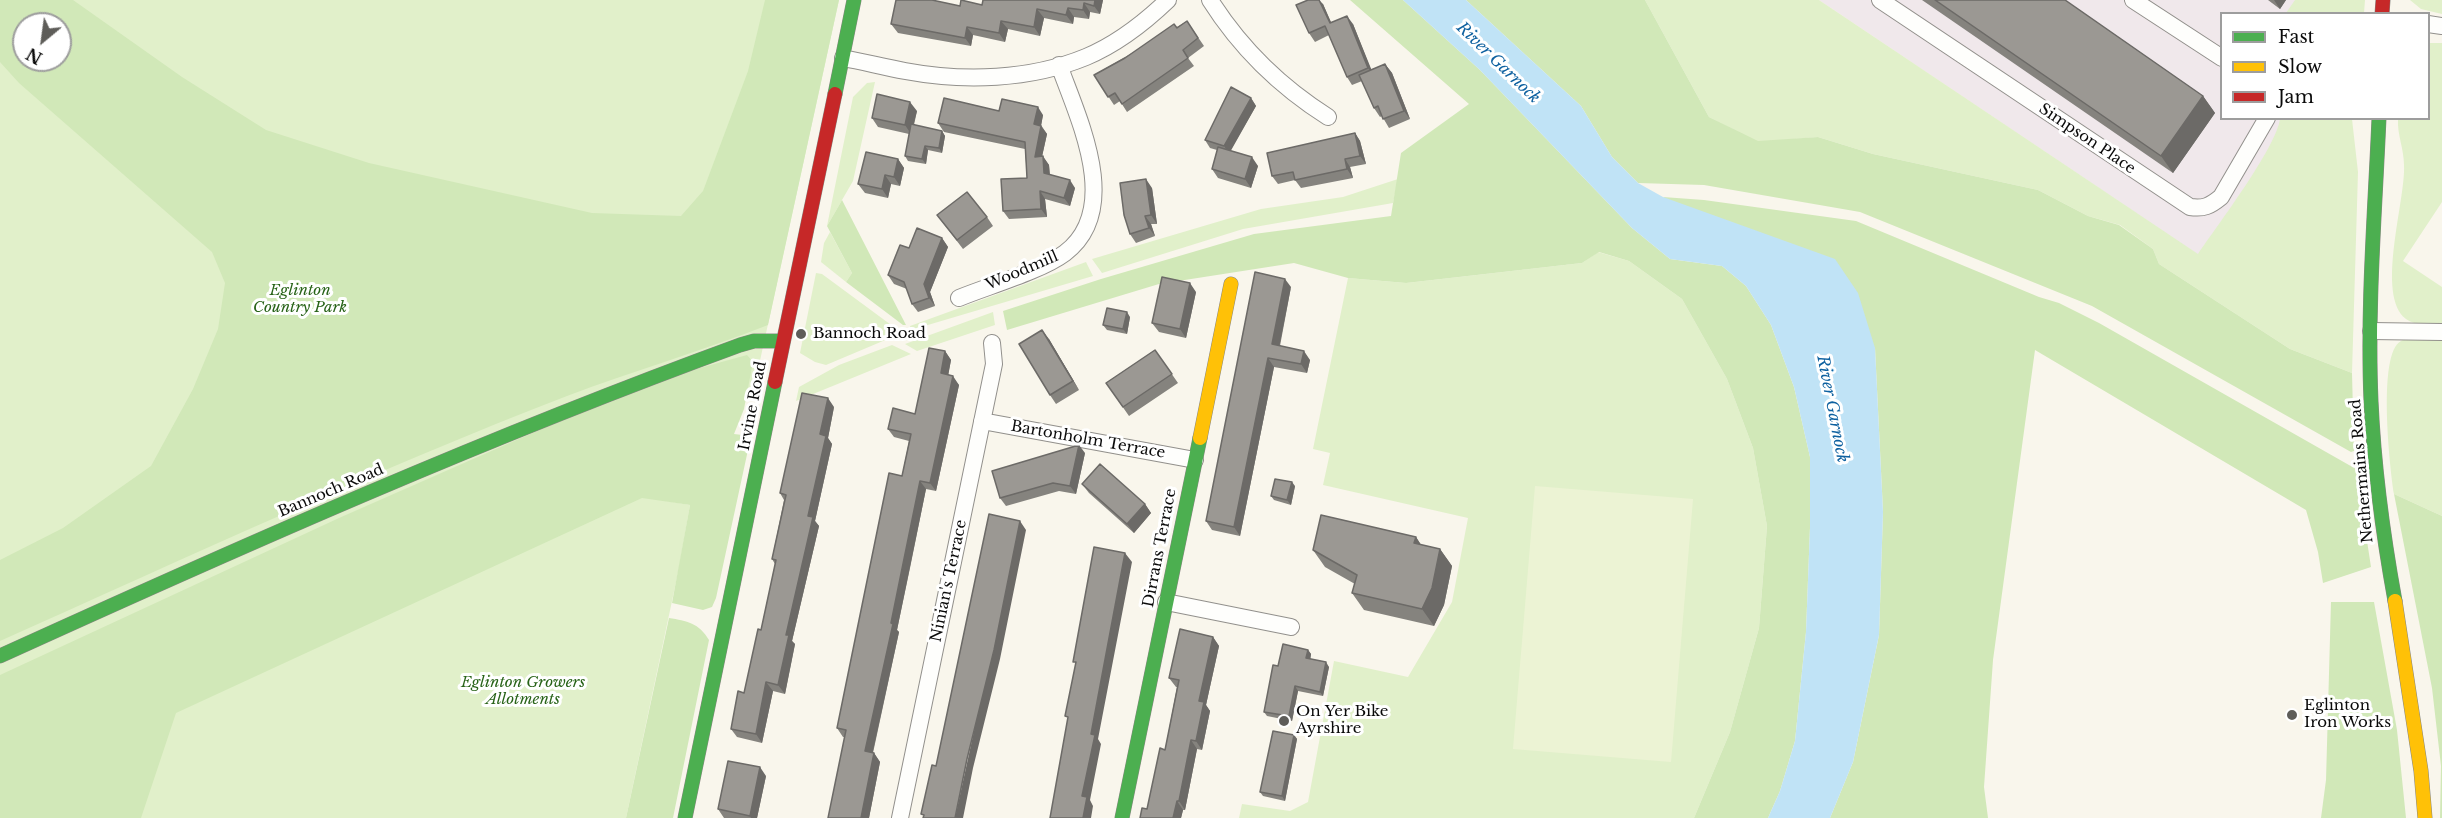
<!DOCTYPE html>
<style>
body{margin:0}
#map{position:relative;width:2442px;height:818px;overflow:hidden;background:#f9f6ec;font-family:"Libre Baskerville",serif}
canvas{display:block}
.legend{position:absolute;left:2220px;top:12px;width:210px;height:108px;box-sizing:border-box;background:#fff;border:2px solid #9d9d9d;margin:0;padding:8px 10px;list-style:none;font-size:18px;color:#0a0a0a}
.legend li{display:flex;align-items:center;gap:12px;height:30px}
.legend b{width:30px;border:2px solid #9d9d9d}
.north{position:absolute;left:12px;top:12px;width:60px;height:60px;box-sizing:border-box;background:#fff;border:2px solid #9d9d9d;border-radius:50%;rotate:209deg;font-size:16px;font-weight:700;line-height:24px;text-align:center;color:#0a0a0a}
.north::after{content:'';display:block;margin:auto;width:21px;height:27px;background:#5e5d59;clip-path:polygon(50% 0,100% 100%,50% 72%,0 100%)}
</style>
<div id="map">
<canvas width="2442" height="818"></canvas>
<ul class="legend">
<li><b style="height:8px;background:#4caf50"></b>Fast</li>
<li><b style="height:8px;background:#ffc107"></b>Slow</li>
<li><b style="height:8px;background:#c62828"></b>Jam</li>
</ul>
<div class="north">N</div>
</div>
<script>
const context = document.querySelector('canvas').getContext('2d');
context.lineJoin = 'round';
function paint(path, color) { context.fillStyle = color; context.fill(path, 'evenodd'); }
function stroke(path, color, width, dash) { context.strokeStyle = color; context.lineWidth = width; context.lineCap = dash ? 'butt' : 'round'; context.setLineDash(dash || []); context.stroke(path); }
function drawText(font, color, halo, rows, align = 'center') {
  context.font = font + ' "Libre Baskerville",serif'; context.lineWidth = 6; context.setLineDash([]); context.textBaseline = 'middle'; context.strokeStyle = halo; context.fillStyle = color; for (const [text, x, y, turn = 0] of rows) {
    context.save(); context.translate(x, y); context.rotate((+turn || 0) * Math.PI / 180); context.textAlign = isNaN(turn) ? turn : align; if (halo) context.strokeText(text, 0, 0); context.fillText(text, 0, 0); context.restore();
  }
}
paint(new Path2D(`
 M1819,0H2342L2341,13L2222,14V118L2296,119L2206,260Z`), '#f0e8eb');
paint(new Path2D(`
 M0,0H839L754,388L186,707L642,497L690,505L679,568L626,818H0ZM24,24H60V60H24Z
 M1645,0H1819L2198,254C2217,226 2276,148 2280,119H2352L2358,172L2352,373L2290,349L2159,264L2153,249L2120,225L2088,216L2038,190L1873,154L1818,137L1758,142L1709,117Z
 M2295,0H2365L2364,13H2286Z
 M2410,0H2442V14L2421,9Z
 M2429,43H2442V202L2403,261L2442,287V325C2431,324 2415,326 2406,319C2375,295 2406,200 2404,165C2404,149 2397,134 2398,119L2428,118Z
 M875,82L853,181L827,226L853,97L867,83Z
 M1398,179L1393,203L1243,229L1102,273L1092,259L1261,209L1343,197Z
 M830,232L852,273L846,282L821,262L824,243Z
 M1598,252L1629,261L1682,299L1727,379L1753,448L1767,526L1759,628L1730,732L1694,818H1239L1242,804L1290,811L1308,802L1334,661L1408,677L1452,602L1468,518L1323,485L1330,453L1313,449L1348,278L1406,283L1582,263Z
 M1086,262L1093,276L911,330L910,326Z
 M816,273L822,274L902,333L826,365L815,362L800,353Z
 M993,312L995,325L917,351L905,344Z
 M2442,336V516L2394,494C2390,469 2377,353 2401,341C2409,337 2432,337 2442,336Z
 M892,345L911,354L796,401L799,387L839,365Z`), '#e1f0ca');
paint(new Path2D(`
 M0,0H73L182,77L266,130L369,163L592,213L681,216L703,191L748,71L765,0H839L768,325C702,351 633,371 567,396C375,470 188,557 0,641V560L63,528L151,466L193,389L218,329L225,283L212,252L19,83L0,62ZM24,24H60V60H24Z
 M1350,0H1403L1480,70L1632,228L1670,259L1722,266L1746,286L1771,325L1794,387L1810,457V528L1806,632L1795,741L1780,791L1768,818H1694L1730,732L1759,628L1767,526L1753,448L1727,379L1682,299L1629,261L1599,252L1582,263L1406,283L1348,278L1294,263L1159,284L1007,330L1003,311L1101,279L1254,234L1391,216L1401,153L1469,104Z
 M1466,0H1645L1709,117L1758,141L1818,137L1873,154L2038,190L2088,216L2119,225L2153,249L2159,264L2290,349L2352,373L2354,451L2351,452L2092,306L1860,212L1704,185L1638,183L1612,157L1581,106Z
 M1663,197L1704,200L1856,221L2039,297L2059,303L2099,323L2356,469L2371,567L2323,583L2318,552L2306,510L2035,350L1993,660L1984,787L1988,818H1830L1853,762L1879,635L1883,512L1875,348Z
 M842,200L906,325H903L846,282L852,273L827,226Z
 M747,355L753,362L744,409L734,434L751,436L716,598L712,607L703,610L672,603L690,505L642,498L176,713L141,818H0V675L339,518L514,441L656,380Z
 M2394,494L2442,516V818H2440L2441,766L2432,688Z
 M2331,602H2374L2397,730L2406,818H2321L2326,780Z
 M669,618C687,621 699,623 709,640L673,818H626Z`), '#d1e8b8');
paint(new Path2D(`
 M1535,486L1693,499L1671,762L1513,749Z`), '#ecf3d4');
paint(new Path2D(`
 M1403,0H1466L1581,106L1612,157L1638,183L1663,197L1835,259L1858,293L1875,348L1883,512L1879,635L1853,762L1830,818H1768L1780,791L1795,741L1806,632L1810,528V457L1794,387L1771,325L1746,286L1722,266L1670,259L1632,228L1480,70Z`), '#c0e3f6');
const street = new Path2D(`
 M1210,0C1241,49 1279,86 1328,117
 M1880,0L2190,207C2204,209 2210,206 2221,197L2267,118
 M2133,0L2222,58
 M2428,24L2442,26
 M843,58C864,62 884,67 905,71C964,82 1030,80 1086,57C1117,44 1144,23 1168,0
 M959,298C988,286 1041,271 1065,253C1123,209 1078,118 1059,65
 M2371,331L2442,332
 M982,421L1195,460
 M1166,602L1291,627
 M900,818L994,364L992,343`);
const fast = new Path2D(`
 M835,94L854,0
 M2379,118C2375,212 2367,307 2371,401C2374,468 2383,535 2395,601
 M0,656C244,545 488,437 740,345L754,341H783
 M685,818L775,382
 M1122,818L1200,438`);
const slow = new Path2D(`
 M1200,438L1231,284
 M2395,601L2421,771L2425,818`);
const jam = new Path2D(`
 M2382,14L2383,0
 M775,382L835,94`);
stroke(street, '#92908c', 18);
stroke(fast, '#888782', 15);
stroke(slow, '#888782', 15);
stroke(jam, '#888782', 15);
stroke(street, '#fefefc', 16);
stroke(fast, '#4caf50', 14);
stroke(slow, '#ffc107', 14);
stroke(jam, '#c62828', 14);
paint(new Path2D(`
 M983,0H1103L1100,14L1090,12L1089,19L1074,17L1073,24L1044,18L1040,36L1008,29L1005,42L973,35L971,46L898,33L891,24L960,6L982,5Z
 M1922,0H2065L2203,96L2215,113L2173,173Z
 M2268,0H2286L2280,9Z
 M1323,4L1331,23L1353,24L1371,70L1385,64L1392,73L1410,119L1389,128L1382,116L1380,117L1374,108L1362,81L1352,85L1347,77L1329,35L1315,42L1309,33Z
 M1187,21L1204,46L1188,58L1194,66L1127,112L1120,101L1114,105L1094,75Z
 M1251,98L1256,106L1230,151L1258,166L1251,188L1218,178L1212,169L1217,150L1210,148L1205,140Z
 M917,111L914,125L942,131L945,136L942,153L928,150L926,164L908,161L905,156L909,134L878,127L872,118Z
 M999,111L1043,115L1041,125L1047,134L1042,156L1049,165L1050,174L1075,188L1070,206L1045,199L1047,217L1009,219L1003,211L1027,178L1025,149L944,132L938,123Z
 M1355,133L1360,141L1366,164L1350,167L1353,178L1301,188L1295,180L1278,184L1272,176Z
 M898,159L904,168L900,186L891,184L888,198L865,193L858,184Z
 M1152,188L1157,224H1151L1155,236L1136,243L1130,234Z
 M937,215L987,217L993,226L963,249Z
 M942,238L948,247L930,292L935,306L918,312L912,304L907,289L894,284L888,275L909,248Z
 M1291,287L1280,346L1310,360L1307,373L1274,367L1240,536L1212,530L1206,521Z
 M1196,292L1186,338L1159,332L1152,323Z
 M1130,317L1127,334L1107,330L1103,325Z
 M1049,339L1079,390L1056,404L1050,395Z
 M1155,350L1178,383L1129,416L1106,383Z
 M945,351L951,360L948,375L959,385L936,491L926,489L910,568L897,630L899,632L873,753H874L880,762L869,818H828L845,737H843L837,728L902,476L909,441L894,437L888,429L915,414Z
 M834,407L828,438L832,444L815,521L819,526L792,641L795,644L785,694L773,691L762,743L737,737L731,729L744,693L761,630L775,564L772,559L784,500L780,493Z
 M1085,453L1076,494L1059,491L1006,506L1000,498Z
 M1082,484L1145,504L1151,513L1134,533L1089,493Z
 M1295,486L1291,505L1274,500L1271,496Z
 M1416,537L1421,545L1440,549L1452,566L1444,605L1434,626L1364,610L1352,593L1355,584L1325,567L1313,550Z
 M1213,637L1219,646L1206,705L1210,711L1202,750L1197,749L1185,810H1183L1181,818H1140L1147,809L1165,750L1177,687H1176L1169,678Z
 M1308,650L1311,654L1310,659L1329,667L1323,696L1298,691L1292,721L1267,716L1264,712L1278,666Z
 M1294,735L1297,739L1285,801L1263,796L1260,792Z
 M766,776L757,818H724L718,809Z`), '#85837e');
paint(new Path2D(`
 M1095,0H1103L1100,14L1094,6Z
 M1319,0L1323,4L1335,31L1330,23Z
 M2274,0H2286L2280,9Z
 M1084,3L1090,12L1089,19L1083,10Z
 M1068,8L1074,17L1073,24L1066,15Z
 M1037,9L1044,18L1040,36L1034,27Z
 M1347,16L1353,24L1374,76L1368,68Z
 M1001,21L1008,29L1005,42L999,33Z
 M967,27L973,35L971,46L965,38Z
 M1385,64L1392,73L1410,119L1404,111Z
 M2203,96L2215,113L2173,173L2161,156Z
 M1251,98L1256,106L1229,154L1224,146Z
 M910,102L917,111L911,134L905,125Z
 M1038,107L1043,115L1040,132L1034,124Z
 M1041,126L1047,134L1040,166L1035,157Z
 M942,131L945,136L942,153L939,148Z
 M1355,133L1360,141L1366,164L1360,156Z
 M925,146L928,150L926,164L922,159Z
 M1043,156L1049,165L1050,181L1044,173Z
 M1252,157L1258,166L1251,188L1245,179Z
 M898,159L904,168L900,186L894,177Z
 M1345,159L1350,167L1353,178L1347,169Z
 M885,175L891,184L888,198L882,189Z
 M1146,179L1152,188L1157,224L1151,215Z
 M1070,180L1075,188L1070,206L1064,198Z
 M1040,191L1045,199L1047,217L1041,209Z
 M1145,216L1151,224L1155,236L1149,228Z
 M942,238L948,247L930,292L935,306L929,298L924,284Z
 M1285,279L1291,287L1278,353L1272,344Z
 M1190,283L1196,292L1186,338L1180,329Z
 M1127,312L1130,317L1127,334L1123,329Z
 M1042,330L1049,339L1079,390L1073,381Z
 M945,351L951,360L947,382L941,373Z
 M1304,351L1310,360L1307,373L1301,364Z
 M1268,358L1274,367L1240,536L1234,527Z
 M953,376L959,385L936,491L930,483Z
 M828,398L834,407L828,438L832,444L815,521L819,526L792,641L795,644L785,694L778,685L786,635L808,516L820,434Z
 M1079,445L1085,453L1076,494L1070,486Z
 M920,481L926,489L897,630L899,632L871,760L865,751Z
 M1292,482L1295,486L1291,505L1287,500Z
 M1145,504L1151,513L1134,533L1127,524Z
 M1020,521L1026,530L1000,659L973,768L963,818H955Z
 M1416,537L1427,554L1414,543Z
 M1440,549L1452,566L1444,605L1434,626L1422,609Z
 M1125,553L1132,562L1098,739L1101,744L1090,800L1093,806L1091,818H1083L1082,796L1091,734Z
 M1213,637L1219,646L1206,705L1210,711L1202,750L1196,741L1199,701Z
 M1308,650L1311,654L1310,662L1306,658Z
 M1326,662L1329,667L1323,696L1320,692Z
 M766,682L773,691L762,743L756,734Z
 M1295,686L1298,691L1292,721L1289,716Z
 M1294,735L1297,739L1285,801L1282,796Z
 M1191,740L1197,749L1185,810L1179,801Z
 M874,753L880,762L869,818H861Z
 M760,767L766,776L757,818H751L750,816Z
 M1177,801L1183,810L1181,818H1173Z`), '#6c6a67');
const building = new Path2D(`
 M896,0H932L960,6L961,0L982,5L983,0H1095L1094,6L1084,3L1083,10L1068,8L1066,15L1037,9L1034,27L1001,21L999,33L967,27L965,38L891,24Z
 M1308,0H1319L1330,23L1347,16L1368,68L1347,77L1325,26L1309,33L1296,5Z
 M1935,0H2065L2203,96L2161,156Z
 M1187,21L1198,38L1183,50L1188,58L1122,104L1115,93L1108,97L1094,75L1125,58L1174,24L1177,28Z
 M1385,64L1404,111L1383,119L1378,106L1374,108L1359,75Z
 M1231,87L1251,98L1224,146L1205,140Z
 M877,94L910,102L905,125L872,118Z
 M944,98L999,111L1002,99L1038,107L1034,124L1041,126L1035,157L1043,156L1044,173L1070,180L1064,198L1040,191L1041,209L1003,211L1001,179L1027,178L1025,142L938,123Z
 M911,124L942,131L939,148L925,146L922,159L905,156Z
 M1355,133L1360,156L1345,159L1347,169L1295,180L1293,172L1272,176L1267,153Z
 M1218,147L1252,157L1245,179L1212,169Z
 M866,152L898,159L894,177L885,175L882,189L858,184Z
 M1146,179L1151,215L1145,216L1149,228L1130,234L1124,215L1120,183Z
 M967,192L987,217L957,240L937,215Z
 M917,228L942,238L924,284L929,298L912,304L904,282L888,275L900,245L909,248Z
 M1255,272L1285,279L1272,344L1304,351L1301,364L1268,358L1234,527L1206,521Z
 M1162,277L1190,283L1180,329L1152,323Z
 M1107,308L1127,312L1123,329L1103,325Z
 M1042,330L1073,381L1050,395L1019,344Z
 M929,348L945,351L941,373L953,376L930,483L920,481L904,559L891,623L893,624L865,751L874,753L861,818H828L846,730L837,728L889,473L902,476L911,434L888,429L893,408L915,414Z
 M1155,350L1172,374L1123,407L1106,383Z
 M802,393L828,398L820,434L826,436L808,516L813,517L786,635H789L778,685L766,682L756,734L731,729L738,691L744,693L758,629L761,630L776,560L772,559L786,495L780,493Z
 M1079,445L1070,486L1053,483L1000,498L992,471Z
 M1100,464L1145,504L1127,524L1082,484Z
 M1275,479L1292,482L1287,500L1271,496Z
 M989,514L1020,521L994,650L967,759L955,818H923L924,815L921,814L932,765L936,766Z
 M1321,515L1416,537L1414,543L1440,549L1432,588L1422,609L1352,593L1357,575L1313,550Z
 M1094,547L1125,553L1091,734L1095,735L1082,796L1087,797L1083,818H1050L1068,717L1065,716L1076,662H1073Z
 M1180,629L1213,637L1199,701L1204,702L1196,741L1191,740L1179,801H1177L1173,818H1140L1142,808L1147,809L1160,748L1165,750L1179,680L1169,678Z
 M1283,644L1308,650L1306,658L1326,662L1320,692L1295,686L1289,716L1264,712L1273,665L1278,666Z
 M1273,731L1294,735L1282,796L1260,792Z
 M728,761L760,767L750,816L718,809Z`);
paint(building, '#9b9893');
stroke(building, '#6c6a67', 1.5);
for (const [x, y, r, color] of [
 [801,334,6,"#5e5d59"],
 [2292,715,6,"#5e5d59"],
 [1284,721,6,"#5e5d59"]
]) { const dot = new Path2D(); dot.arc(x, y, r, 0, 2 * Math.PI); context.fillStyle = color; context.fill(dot); stroke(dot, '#fff', 2); }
drawText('15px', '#0a0a0a', '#fff', [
 ["Simpson Place",2087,139,34],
 ["Woodmill",1022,271,-23],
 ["Irvine Road",753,406,-79],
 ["Bartonholm Terrace",1088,440,10],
 ["Nethermains Road",2362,471,-95],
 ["Bannoch Road",331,491,-23],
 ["Dirrans Terrace",1160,548,-79],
 ["Ninian's Terrace",949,581,-78]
]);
drawText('italic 15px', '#286318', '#fff', [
 ["Eglinton",300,291],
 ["Country Park",300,308],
 ["Eglinton Growers",523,683],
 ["Allotments",523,700]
]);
drawText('15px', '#0a0a0a', '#fff', [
 ["Bannoch Road",813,334],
 ["Eglinton",2304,706],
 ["Iron Works",2304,723],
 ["On Yer Bike",1296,712],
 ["Ayrshire",1296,729]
], 'left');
drawText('italic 16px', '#0e61a0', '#fff', [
 ["River Garnock",1498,63,44],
 ["River Garnock",1832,409,79]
]);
</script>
